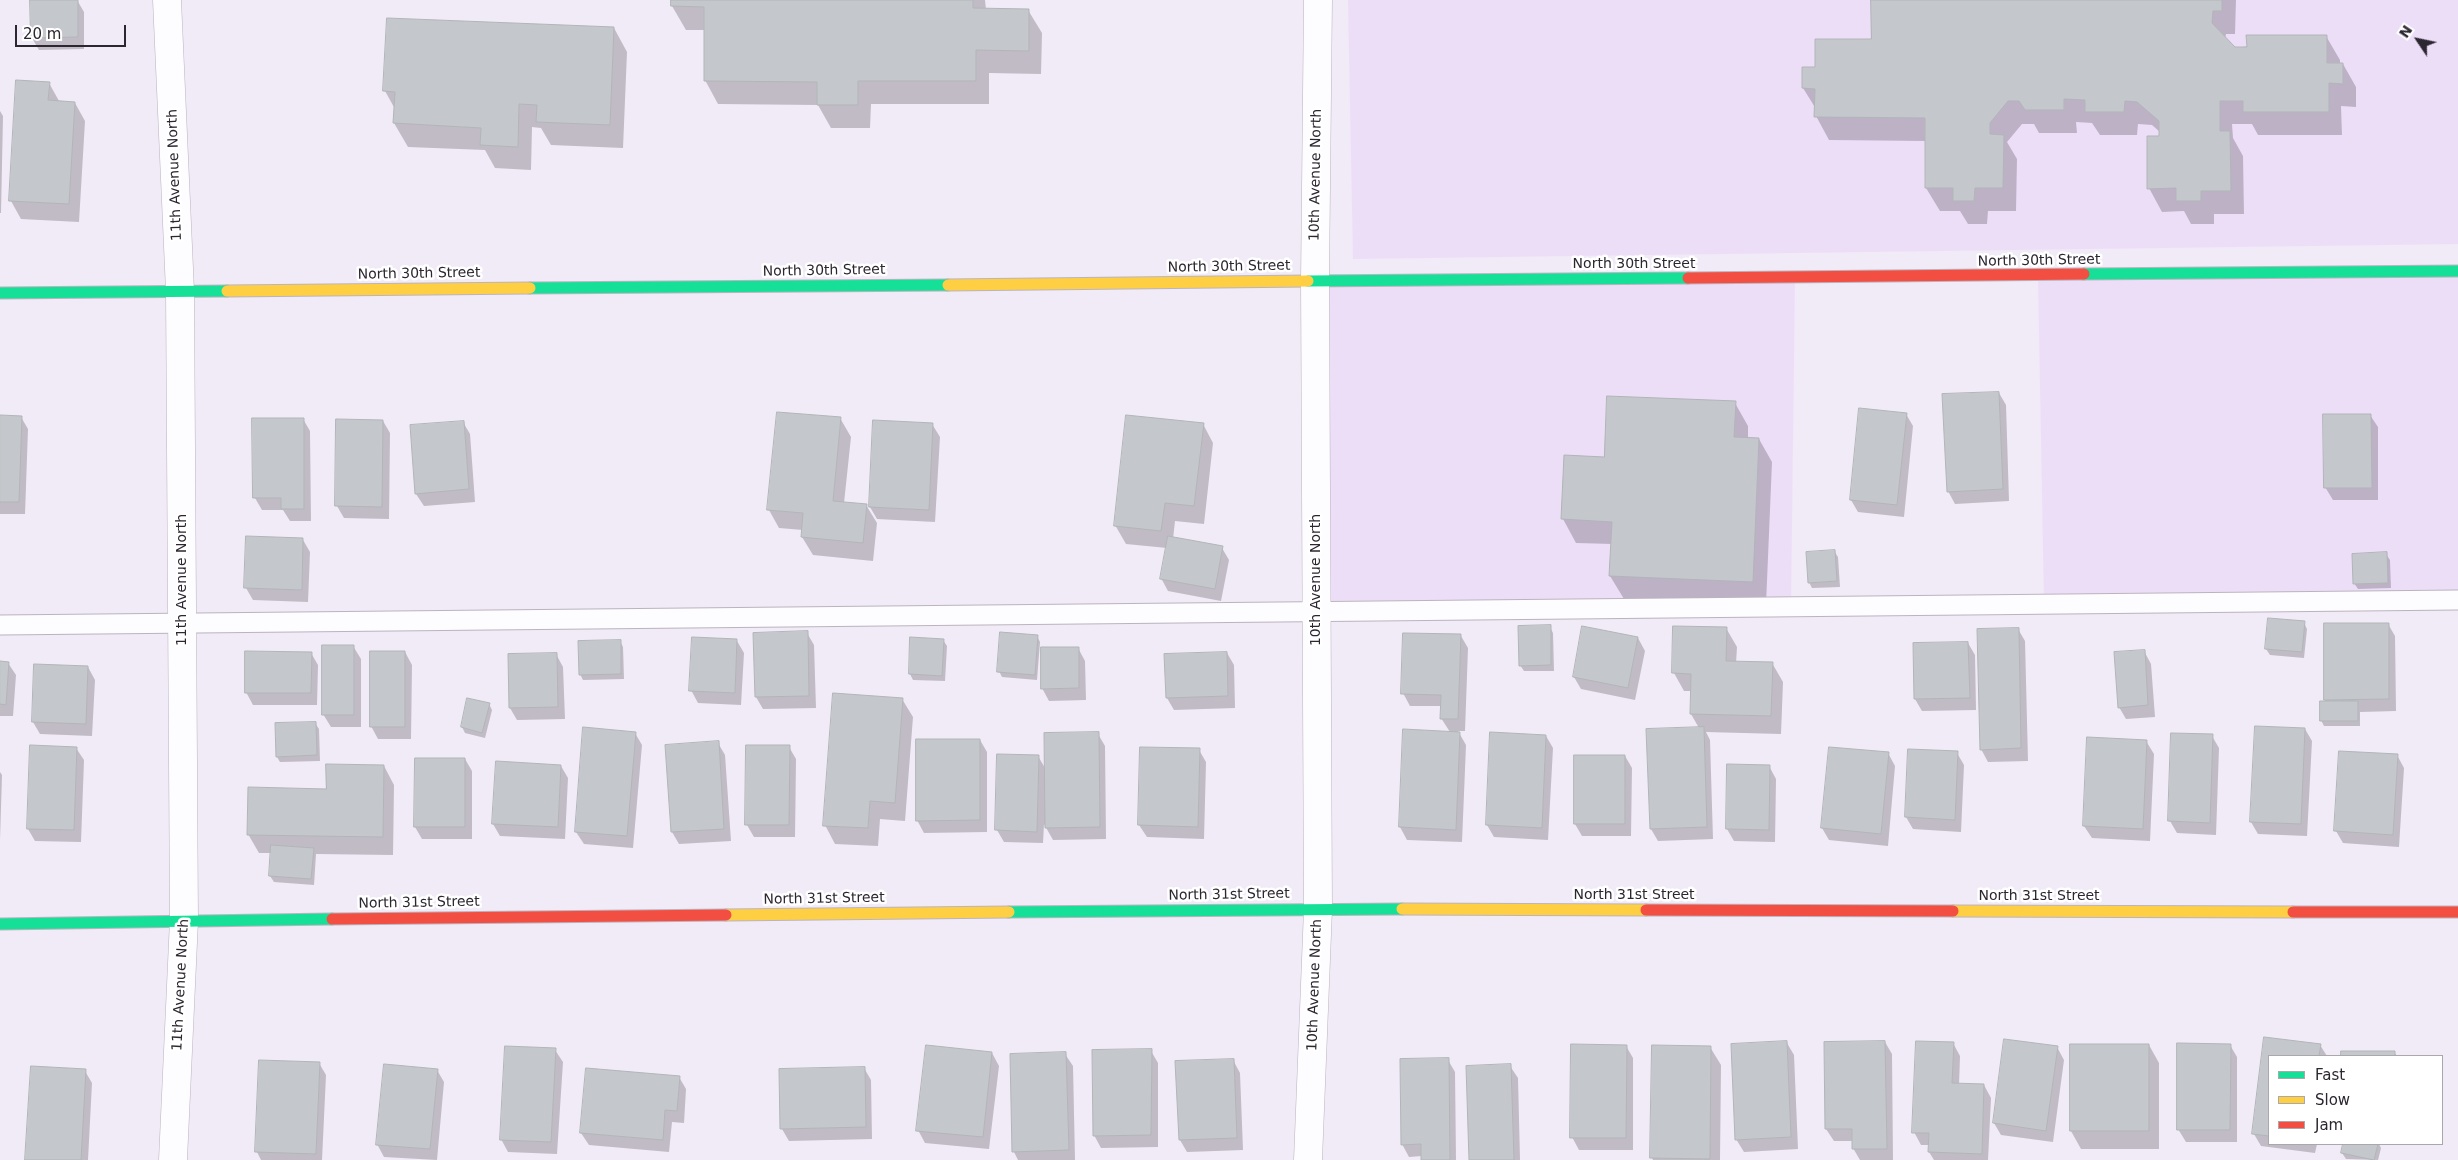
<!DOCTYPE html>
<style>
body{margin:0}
#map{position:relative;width:2458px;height:1160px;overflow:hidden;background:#f1eaf7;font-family:"DejaVu Sans",sans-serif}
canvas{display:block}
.legend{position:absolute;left:2268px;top:1055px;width:175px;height:90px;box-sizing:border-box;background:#fff;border:1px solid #aba8ac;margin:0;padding:6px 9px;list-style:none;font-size:15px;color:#2c2630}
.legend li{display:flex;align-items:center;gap:10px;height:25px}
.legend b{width:25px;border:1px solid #aba8ac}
.north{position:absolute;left:2393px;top:15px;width:50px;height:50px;-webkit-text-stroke:4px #fff;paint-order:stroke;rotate:304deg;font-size:14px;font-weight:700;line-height:20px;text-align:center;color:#2c2630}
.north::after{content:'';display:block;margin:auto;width:18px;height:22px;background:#2c2630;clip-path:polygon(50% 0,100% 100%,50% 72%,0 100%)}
.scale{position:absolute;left:15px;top:25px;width:111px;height:22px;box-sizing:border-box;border:2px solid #2c2630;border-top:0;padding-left:6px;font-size:15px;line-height:18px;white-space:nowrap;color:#2c2630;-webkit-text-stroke:4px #fff;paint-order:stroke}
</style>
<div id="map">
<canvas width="2458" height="1160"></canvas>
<ul class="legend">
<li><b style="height:6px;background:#16e098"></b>Fast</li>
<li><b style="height:6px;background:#ffcf43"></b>Slow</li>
<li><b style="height:6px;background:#f24e42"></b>Jam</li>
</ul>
<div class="north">N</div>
<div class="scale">20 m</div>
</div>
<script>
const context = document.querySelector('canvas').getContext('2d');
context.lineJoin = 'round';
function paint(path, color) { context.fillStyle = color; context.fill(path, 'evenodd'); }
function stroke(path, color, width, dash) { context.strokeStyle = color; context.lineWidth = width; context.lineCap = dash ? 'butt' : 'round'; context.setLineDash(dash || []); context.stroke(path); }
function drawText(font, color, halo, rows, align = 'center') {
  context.font = font + ' "DejaVu Sans",sans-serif'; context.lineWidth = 5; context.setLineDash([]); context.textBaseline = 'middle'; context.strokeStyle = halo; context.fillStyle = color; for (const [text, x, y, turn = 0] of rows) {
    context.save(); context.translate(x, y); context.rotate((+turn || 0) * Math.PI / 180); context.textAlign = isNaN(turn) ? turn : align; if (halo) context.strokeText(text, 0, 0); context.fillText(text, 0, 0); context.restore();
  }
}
paint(new Path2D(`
 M1348,0H2458V244L1353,259Z
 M2458,272V600L2044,604L2038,275Z
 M1795,278L1791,607L1316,612L1315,281Z`), '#eddef8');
paint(new Path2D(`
 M77,0L84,12V49L39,50L32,38Z
 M672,0H985L986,10H1028L1042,33L1041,74L989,73V104H871L870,128H831L818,105L718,104L705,80V30H686L672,6Z
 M1873,0H2236L2235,34H2226L2225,39L2235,48L2326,36L2340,60V64H2343L2356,87V107L2341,106L2342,135H2258L2252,124H2232L2233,138L2243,156L2244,214H2214V224H2191L2184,211L2162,212L2149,188L2160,138V132L2152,125L2138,124L2137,135H2100L2092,123L2076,122L2077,133H2039L2034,124H2022L2007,142L2017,159L2016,211H1988L1987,224H1968L1960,211H1940L1926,188V141L1829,140L1816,116V109L1803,88L1816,68L1872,40Z
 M614,28L627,52L623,148L551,145L541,128L532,127L531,170L495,168L485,150L408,147L394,123L395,109L385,91Z
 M49,83L59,101L75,103L85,121L79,222L21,219L11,201Z
 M0,111L3,116L1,213H0Z
 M1999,393L2006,405L2009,501L1955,504L1948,491Z
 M1735,403L1748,426V439H1759L1772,462L1766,605L1624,599L1610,576L1612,544L1576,543L1563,519L1605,459Z
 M1906,414L1913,426L1904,517L1858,512L1851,500Z
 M2370,415L2378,427V500H2333L2325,487Z
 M0,416L21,417L28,429L25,514H0Z
 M840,418L851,437L844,503L866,505L877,523L873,561L813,555L802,537L803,530L779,528L769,510Z
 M303,419L310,431L311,521H290L283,510H262L255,498L254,420Z
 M383,421L390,433L389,519L344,518L337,506Z
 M463,422L470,434L475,502L424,506L416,494Z
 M874,422L932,424L940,437L935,522L877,519L870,507Z
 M1203,424L1213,443L1204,524L1175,521L1173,539L1222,548L1229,560L1221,601L1168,591L1161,578L1167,548L1126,544L1115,525Z
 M303,540L310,552L308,602L253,600L246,588Z
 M1834,551L1838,557L1840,587L1812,588L1809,582Z
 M2386,554L2390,560L2391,588L2358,589L2354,583Z
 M2269,620L2304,623L2307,629L2304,658L2270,655L2266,649Z
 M2388,624L2395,636L2396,711L2360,712V726H2324L2321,720L2325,700Z
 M1550,627L1553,633L1554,671H1524L1520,665Z
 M1726,628L1737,647L1736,663H1772L1783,682L1781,734L1706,732L1710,740L1713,839L1658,841L1651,829L1699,728L1691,714L1692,691H1684L1674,673Z
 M2018,629L2025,641L2028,761L1988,762L1981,749Z
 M807,633L814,645L816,708L763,709L756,697L754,634Z
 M1037,636L1040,642L1037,680L1002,677L999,671Z
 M1461,636L1468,648L1465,731H1458L1466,745L1462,842L1407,840L1400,827L1404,731L1450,732L1441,718L1442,706H1410L1403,693Z
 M1638,638L1645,651L1635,700L1581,689L1574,677Z
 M943,640L947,646L945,681L913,680L910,674Z
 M620,641L623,647L624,679L583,680L580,674Z
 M737,641L744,653L741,705L698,703L691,690Z
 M1968,643L1975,655L1976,710L1922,711L1915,699Z
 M353,646L361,659V727H331L323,714Z
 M1078,648L1085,661L1086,700L1049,701L1042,688Z
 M2144,651L2151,664L2155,717L2126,719L2119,707Z
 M405,652L412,665L411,739H378L371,726Z
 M311,653L318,665L317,705H253L246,692Z
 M1227,653L1234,665L1235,708L1174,710L1167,698Z
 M556,654L563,667L565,719L517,720L510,708Z
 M0,662L8,663L16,675L13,716H0Z
 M88,667L95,680L92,736L40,734L33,722Z
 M902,699L913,717L905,821L880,819L878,846L835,844L825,825Z
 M489,704L492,710L485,738L465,733L462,727Z
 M315,723L319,729L320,761L280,762L277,757Z
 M2305,729L2312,741L2307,836L2258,834L2251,822Z
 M635,733L642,745L633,848L584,844L576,832Z
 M1098,734L1105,746L1106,839L1053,840L1044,824L1043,843L1004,842L997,830L998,755L1038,756L1045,768Z
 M2173,734L2212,736L2219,748L2216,835L2177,833L2170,821Z
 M1546,736L1553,748L1548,840L1494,837L1487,825Z
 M980,740L987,752V832L924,833L917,820Z
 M2146,741L2154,754L2150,841L2092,838L2084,826Z
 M718,743L725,755L731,841L679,844L672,832L666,746Z
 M789,747L796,759L795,837H754L747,825Z
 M76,748L84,760L81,842L35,841L28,829Z
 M1830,748L1888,753L1895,766L1888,846L1829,840L1822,828Z
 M1199,750L1206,762L1204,839L1147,837L1139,825Z
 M1909,750L1957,753L1964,765L1961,832L1913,829L1906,817Z
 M2397,755L2404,768L2399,847L2343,843L2336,831Z
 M1625,756L1632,768L1631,836H1582L1575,824Z
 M465,759L472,771V839H422L415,827Z
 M384,766L394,785L393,855L316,854L314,885L274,882L270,876L272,853H259L248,834L327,790Z
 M561,766L568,778L565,839L500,836L493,824Z
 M1769,766L1776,779L1775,842L1734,841L1727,829Z
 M0,772L2,775L0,840Z
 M2265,1039L2320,1045L2327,1056H2269V1144H2317L2315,1153L2261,1146L2254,1134Z
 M1885,1042L1892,1054L1893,1160H1860L1853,1148V1141H1834L1826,1129Z
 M1787,1043L1794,1055L1798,1149L1744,1152L1736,1139Z
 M1953,1043L1960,1056L1959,1085H1984L1991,1098L1988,1160H1934L1929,1152L1930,1145H1921L1914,1132Z
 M2149,1045L2159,1063V1149H2081L2071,1131Z
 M2230,1045L2237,1057V1142H2186L2178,1129Z
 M1626,1046L1633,1058V1150H1579L1572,1137Z
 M1710,1047L1721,1065L1720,1160H1653L1652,1158Z
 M2057,1047L2064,1060L2053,1142L2001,1135L1994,1123Z
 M555,1050L563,1062L557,1154L508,1152L501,1139Z
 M1151,1051L1158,1063V1147L1101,1148L1094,1135Z
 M2343,1052H2394L2397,1056H2343Z
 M992,1053L999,1066L989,1149L925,1143L918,1130Z
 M1065,1054L1073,1066L1075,1160H1018L1014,1152Z
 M1233,1060L1240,1073L1243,1150L1187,1152L1180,1140L1177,1063Z
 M1448,1060L1455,1072L1456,1160H1423L1422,1156L1409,1157L1402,1144Z
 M319,1063L326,1075L322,1160H261L257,1152Z
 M1510,1066L1518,1078L1520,1160H1471Z
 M864,1068L871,1080L872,1139L789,1141L782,1129Z
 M437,1070L444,1082L437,1160L384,1157L377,1144Z
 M85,1071L92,1083L88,1160H26Z
 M679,1077L686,1089L684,1123L672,1122L669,1152L589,1145L581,1133Z
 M2344,1144H2379L2381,1148L2378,1160L2346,1159L2342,1153Z`), '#0003');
const building = new Path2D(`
 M30,0H78V37L31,38Z
 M671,0H973V8L1029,9V51L976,50V81H858V105H817V82L704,81V7L671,6Z
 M1871,0H2222V11H2213L2212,23L2235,47H2247L2246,35H2327V63H2343V84L2329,83V112H2243V101H2220V131H2230L2231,191H2201V201H2176V188L2147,189V136H2159V121L2137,102L2125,101L2124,112H2085V100L2064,99V110H2025L2019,101H2008L1990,123V134L2004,135L2003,188H1975L1974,201H1953V188H1925V118L1814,117L1815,89L1802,88V67H1815V39H1871Z
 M387,18L614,27L610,125L536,122L537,105L519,104L518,147L480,145L481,128L393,123L395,92L383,91Z
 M16,80L50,82L48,100L75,102L69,204L9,201Z
 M1999,392L2003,489L1947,492L1942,394Z
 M1607,396L1736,401L1734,437L1759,438L1753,582L1609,576L1612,522L1561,519L1564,455L1604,457Z
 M1859,408L1907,413L1897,505L1850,500Z
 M777,412L841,417L833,501L867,504L863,543L801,537L803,513L767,510Z
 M2323,414H2371L2372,488H2324Z
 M0,415L22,416L19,502H0Z
 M1126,415L1204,423L1194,506L1165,503L1161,531L1114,526Z
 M252,418H304V509H281V498H253Z
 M336,419L383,420L382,507L335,506Z
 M873,420L933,423L929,510L869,507Z
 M464,421L469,489L415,494L410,425Z
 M246,536L303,538L302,590L244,588Z
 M1168,536L1223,546L1215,589L1160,579Z
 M1835,550L1837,581L1808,583L1806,552Z
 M2387,552L2388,583L2353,584L2352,554Z
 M2268,618L2305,621L2302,652L2265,649Z
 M2324,623H2389V699L2324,700Z
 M1551,625V665L1519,666L1518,626Z
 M1582,626L1638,637L1628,688L1573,677Z
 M1673,626L1727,627L1726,661L1773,662L1771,716L1690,714L1691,674L1672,673Z
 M2019,628L2021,748L1980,750L1977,629Z
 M808,631L809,696L755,697L753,633Z
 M1000,632L1038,635L1035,675L997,672Z
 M1403,633L1461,634L1458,719H1440L1441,695L1401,694Z
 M692,637L737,639L735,693L689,691Z
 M910,637L944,639L942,676L909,674Z
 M621,640V674L579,675L578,641Z
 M1968,642L1970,698L1914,699L1913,643Z
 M322,645H354V715H322Z
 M1041,647H1079V688L1041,689Z
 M2145,650L2148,705L2118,708L2114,652Z
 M245,651L312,652L311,693H245Z
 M370,651H405V727H370Z
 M1227,652L1228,696L1166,698L1164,654Z
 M557,653L558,707L509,708L508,654Z
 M0,661L9,662L6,705L0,704Z
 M34,664L88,666L86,724L32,722Z
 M833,693L903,698L895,803L870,801L868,828L823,826Z
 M467,698L490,703L482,733L461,727Z
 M2320,701H2358V721H2320Z
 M316,722L317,755L276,757L275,723Z
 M2255,726L2305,728L2301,824L2250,822Z
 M583,727L636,732L627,836L575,832Z
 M1704,727L1707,827L1650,829L1646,729Z
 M1403,729L1460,732L1456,830L1399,827Z
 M1099,732L1100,827L1045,828L1044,733Z
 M1490,732L1546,735L1542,828L1486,825Z
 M2171,733L2213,734L2210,823L2168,821Z
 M2087,737L2147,740L2143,829L2083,826Z
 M916,739H980V820L916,821Z
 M719,741L724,829L671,832L665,745Z
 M30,745L77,747L74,830L27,829Z
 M746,745H790L789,825H745Z
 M1140,747L1200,748L1198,827L1138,825Z
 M1829,747L1889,752L1881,834L1821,828Z
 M1908,749L1958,751L1955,820L1905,817Z
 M2339,751L2398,754L2393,835L2334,831Z
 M997,754L1039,755L1037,832L995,830Z
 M1574,755H1625V824H1574Z
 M415,758H465V827H414Z
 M496,761L561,765L558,827L492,824Z
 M326,764L384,765L383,837L247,835L248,787L326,789Z
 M1727,764L1770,765L1769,830L1726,829Z
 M271,845L314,848L311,879L269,876Z
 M2264,1037L2321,1044L2319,1056H2269V1136L2252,1134Z
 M2004,1039L2058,1046L2046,1131L1993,1123Z
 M1787,1041L1791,1137L1735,1140L1731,1044Z
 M1885,1041L1887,1149H1852V1129H1825L1824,1042Z
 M1916,1041L1954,1042L1952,1083L1984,1084L1982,1154L1928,1152L1929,1133H1912Z
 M2177,1043L2231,1044L2230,1130H2177Z
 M1571,1044L1627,1045L1626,1138H1570Z
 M2070,1044H2149V1131H2070Z
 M926,1045L992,1052L983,1137L916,1131Z
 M1652,1045L1711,1046L1710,1159L1650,1158Z
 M505,1046L556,1048L551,1142L500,1140Z
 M1152,1049L1151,1135L1093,1136L1092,1050Z
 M2341,1051H2395V1056H2341Z
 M1066,1052L1069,1150L1012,1152L1010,1054Z
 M1449,1058L1450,1160H1421V1144L1401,1145L1400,1059Z
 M1234,1059L1237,1138L1179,1140L1175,1061Z
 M259,1060L320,1062L316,1154L255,1152Z
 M384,1064L438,1069L430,1149L376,1145Z
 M1511,1064L1514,1160H1469L1466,1066Z
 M31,1066L86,1069L81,1160H25Z
 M865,1067L866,1127L780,1129L779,1069Z
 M586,1068L680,1076L677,1111L665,1110L663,1140L580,1133Z
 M2343,1144H2378L2374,1160L2341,1153Z`);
paint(building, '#c4c8cc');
stroke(building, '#b1b5b8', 1);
const lane = new Path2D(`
 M0,625L2458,600`);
const street = new Path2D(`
 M167,0L180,291L184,920L173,1160
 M1308,1160L1318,909L1315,281L1318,0`);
const fast = new Path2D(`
 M2084,274L2458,271
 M1308,281L1688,278
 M530,288L948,285
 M0,293L227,291
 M1009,912L1402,909
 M0,924L332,919`);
const slow = new Path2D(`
 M948,285L1308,281
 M227,291L530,288
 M1402,909L1646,910
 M1953,911L2293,912
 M726,915L1009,912`);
const jam = new Path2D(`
 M1688,278L2084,274
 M1646,910L1953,911
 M2293,912H2458
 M332,919L726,915`);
stroke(lane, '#bbb4bf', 21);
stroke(street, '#bbb4bf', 29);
stroke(fast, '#bbb4bf', 13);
stroke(slow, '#bbb4bf', 13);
stroke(jam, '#bbb4bf', 13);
stroke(lane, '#fdfcfe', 19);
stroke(street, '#fdfcfe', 28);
stroke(fast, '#16e098', 11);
stroke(slow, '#ffcf43', 11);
stroke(jam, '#f24e42', 11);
drawText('14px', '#2c2630', '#fff', [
 ["11th Avenue North",175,175,-92],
 ["10th Avenue North",1316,175,-89],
 ["North 30th Street",2039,261,-1],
 ["North 30th Street",1634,264],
 ["North 30th Street",1229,267,-1],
 ["North 30th Street",824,271,-1],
 ["North 30th Street",419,274,-1],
 ["11th Avenue North",182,580,-90],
 ["10th Avenue North",1316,580,-90],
 ["North 31st Street",1229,895,-1],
 ["North 31st Street",1634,895],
 ["North 31st Street",2039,896],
 ["North 31st Street",824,899,-1],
 ["North 31st Street",419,903,-1],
 ["11th Avenue North",181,985,-87],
 ["10th Avenue North",1315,985,-88]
]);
</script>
